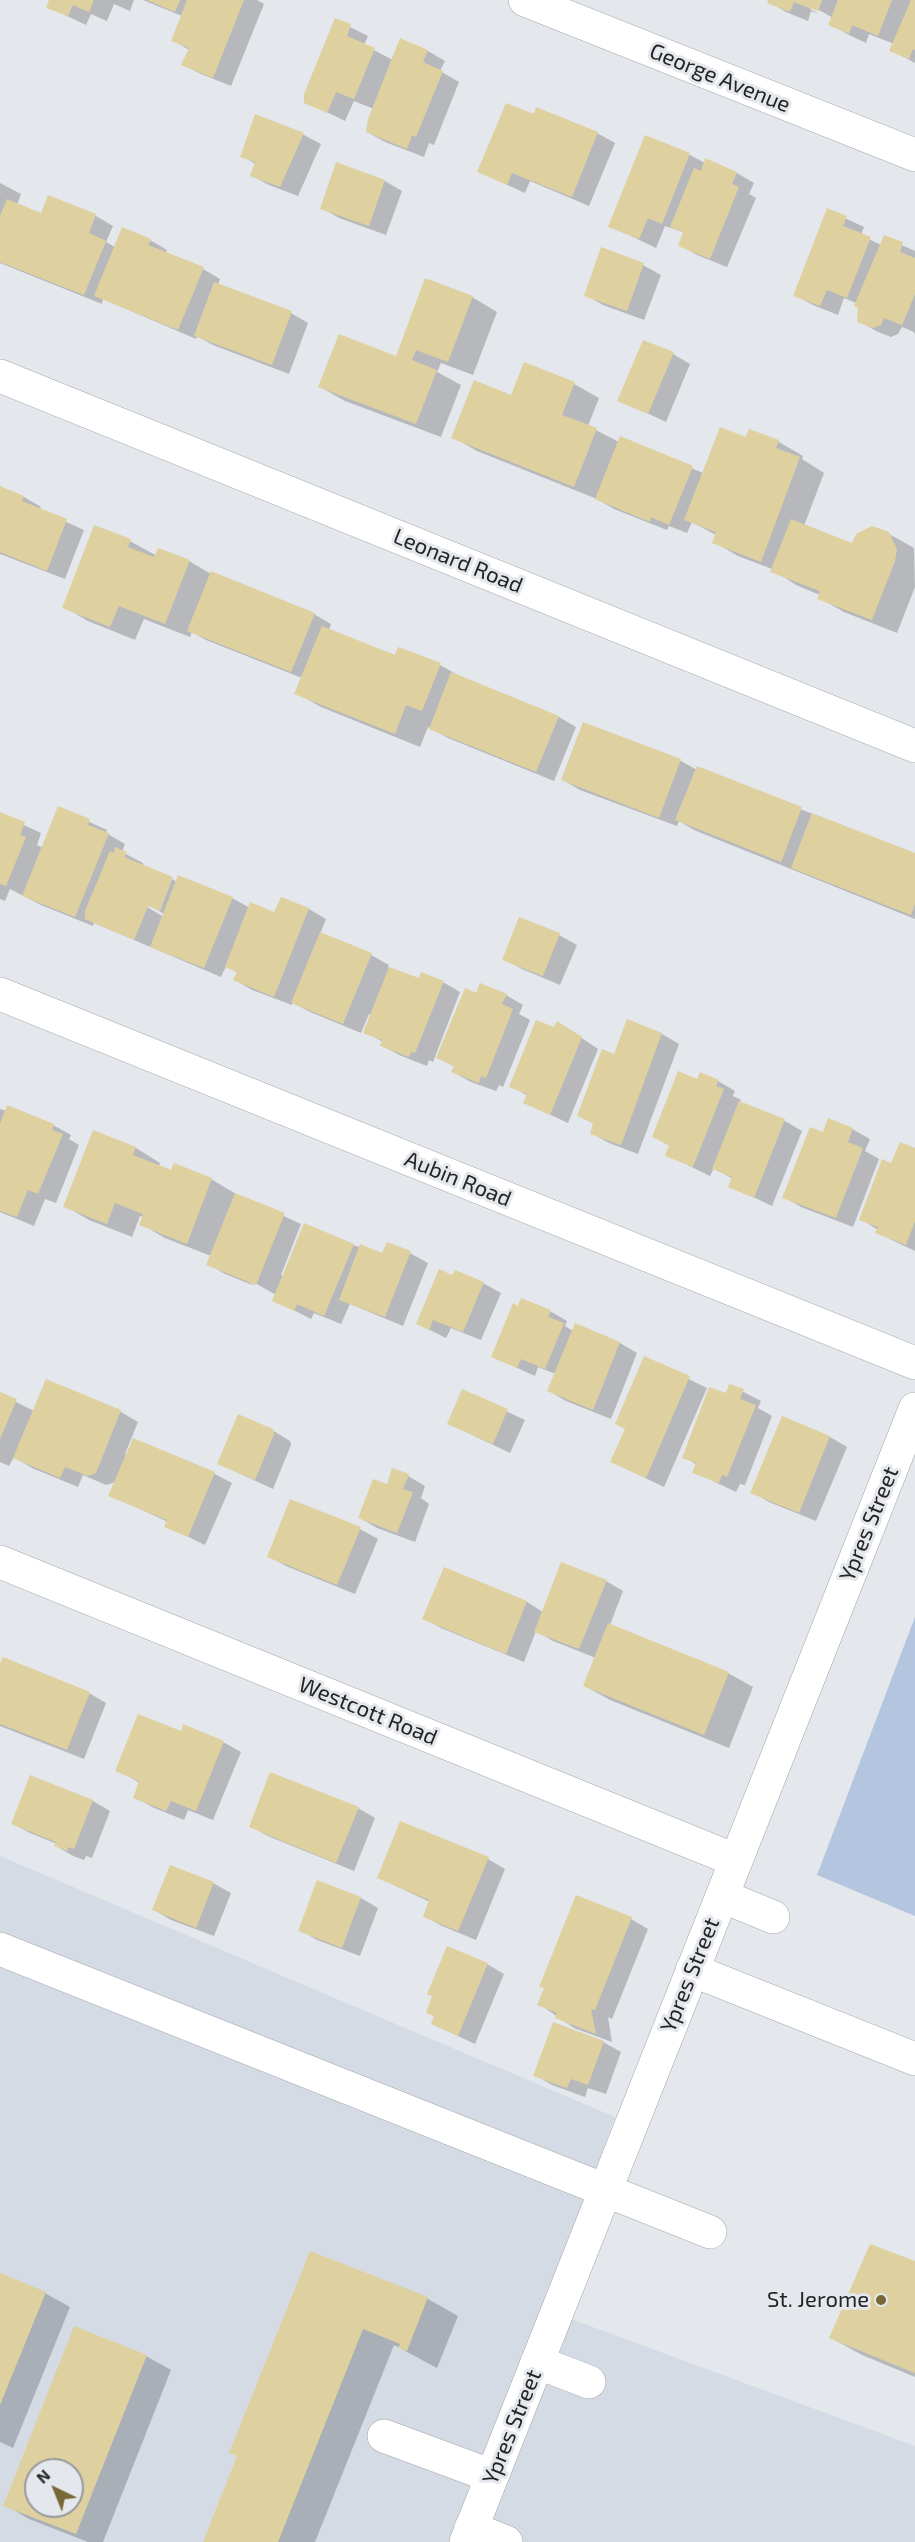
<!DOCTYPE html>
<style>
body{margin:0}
#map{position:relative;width:915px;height:2542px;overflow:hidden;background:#e4e7eb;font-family:"Exo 2",sans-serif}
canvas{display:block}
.north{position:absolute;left:24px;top:2458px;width:60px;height:60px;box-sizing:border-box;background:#e4e7eb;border:2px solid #97999c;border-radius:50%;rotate:317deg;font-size:16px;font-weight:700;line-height:24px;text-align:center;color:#232426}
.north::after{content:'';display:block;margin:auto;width:21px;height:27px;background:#776836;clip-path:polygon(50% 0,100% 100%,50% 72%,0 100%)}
</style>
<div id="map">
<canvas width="915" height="2542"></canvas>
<div class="north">N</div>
</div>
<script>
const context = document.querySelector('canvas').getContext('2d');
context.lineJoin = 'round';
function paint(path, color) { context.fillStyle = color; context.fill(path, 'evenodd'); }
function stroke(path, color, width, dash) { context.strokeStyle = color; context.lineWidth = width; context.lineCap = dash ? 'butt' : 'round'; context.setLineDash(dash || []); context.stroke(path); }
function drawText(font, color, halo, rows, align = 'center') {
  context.font = font + ' "Exo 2",sans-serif'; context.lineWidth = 6; context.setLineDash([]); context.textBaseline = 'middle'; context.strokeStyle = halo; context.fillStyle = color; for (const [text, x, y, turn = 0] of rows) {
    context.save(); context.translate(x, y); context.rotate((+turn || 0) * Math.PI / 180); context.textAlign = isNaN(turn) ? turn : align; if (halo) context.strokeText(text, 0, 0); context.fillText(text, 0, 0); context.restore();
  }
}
paint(new Path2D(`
 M0,1856L615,2117L544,2309L915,2446V2542H0ZM36,2470H72V2506H36Z`), '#d4dbe5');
paint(new Path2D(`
 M915,1617V1916L817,1875Z`), '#b4c5df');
paint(new Path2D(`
 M51,0H134L130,11L114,4L107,21L91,14L86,25L48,7Z
 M143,0H257L264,4L231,86L201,74L183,65L189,50L173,40L182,16Z
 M770,0H915V63L891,50L894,44L869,34L866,43L847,34L830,24L833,18L812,6L810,9L819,14L811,11L808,21L786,12L769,2Z
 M336,20L368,36L364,45L393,60L428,51L445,61L440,71L459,82L434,145L429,143L424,157L385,142L367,132L374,109L354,101L345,121L306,102Z
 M256,116L304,135L321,144L298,196L269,185L252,176L256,164L241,156Z
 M535,116L597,133L615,143L589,206L530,181L525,193L479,172Z
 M645,137L690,155L705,163L706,160L737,173L754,183L749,194L756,198L727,267L697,255L680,245L684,233L680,231L665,226L656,248L610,226Z
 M337,164L385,181L402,191L386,235L339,218L322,208Z
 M0,183L21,194L17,205L42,215L49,197L96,216L113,226L106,242L115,247L150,240L167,250L166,253L203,269L220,279L218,285L291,313L308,323L289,374L213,345L197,336L196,339L103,299L102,304L0,263Z
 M828,210L864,227L861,235L881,245L884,237L915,251V335L914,332L902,327L898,334L891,337L876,331L859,321V308L856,303L844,298L838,315L813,305L795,295Z
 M602,249L643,265L661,275L644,320L603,305L586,295Z
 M472,297L497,312L473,375L441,363L437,372L461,385L441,437L345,401L320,387L397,358Z
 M673,354L690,364L666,422L619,400Z
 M574,384L599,398L588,426L619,442L621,438L703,473L747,438L750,431L779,442L803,456L802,459L824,473L804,526L853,545L889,534L914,548L915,587L897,633L844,612L819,598L820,595L796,585L772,569L738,556L714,542L716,535L692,522L687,533L669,526L667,530L614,509L597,499L477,451L453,437L512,397Z
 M0,488L24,497L41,507L40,510L84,530L65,579L0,554Z
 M95,527L130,541L157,556L189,561L211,574L314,614L331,624L329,630L395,657L399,649L440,665L465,679L559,717L576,727L554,781L448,738L428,727L420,747L321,707L296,693L302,678L206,640L192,632L190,637L144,619L135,640L88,621L64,607Z
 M583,724L681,761L697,770L698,768L915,855V919L694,830L679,821L677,826L580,790L563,780Z
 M59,808L107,830L106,833L125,844L122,852L143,863L142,866L178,882L232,898L250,908L275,914L309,909L326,919L320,934L371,955L389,965L388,968L419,980L443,982L460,992L433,1062L429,1060L427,1066L399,1055L381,1045L383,1042L365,1032L371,1015L369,1014L361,1033L310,1012L293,1003L292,1005L252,990L235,980L238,973L226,966L221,977L94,923L93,926L41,905L10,889L5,901L0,899V814L41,833L37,845L43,848ZM142,901L164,914V917L140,903Z
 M520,919L559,935L577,945L560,985L522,969L504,959Z
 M506,995L523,1005L519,1014L530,1020L503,1087L499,1085L496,1091L471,1082L453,1072L455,1067L438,1058Z
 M628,1021L662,1034L679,1044L638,1154L609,1143L591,1133L594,1124L579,1116L615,1056Z
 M574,1033L598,1049L568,1123L525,1103L528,1096L511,1086Z
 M698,1081H718L735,1091L733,1096L741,1100L740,1103L785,1121L802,1131L772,1206L730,1186L733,1179L714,1168L710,1176L667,1155L670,1146L654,1137Z
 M0,1109L53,1125L71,1135L69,1139L79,1145L56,1203L45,1199L34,1226L0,1212Z
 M852,1129L870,1139L865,1151L879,1159L853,1227L801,1207L784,1197L823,1134Z
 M94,1132L136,1148L160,1163L159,1166L172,1172L211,1179L236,1194L301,1224L281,1275L284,1276L353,1245L383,1255L410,1253L428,1263L403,1326L350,1304L341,1324L314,1313L311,1319L274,1300L276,1295L250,1280L249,1282L255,1286L225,1274L208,1264L211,1256L165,1238L141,1224L143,1217L140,1216L132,1237L89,1220L65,1206Z
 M915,1149V1251L877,1233L878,1230L861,1219L892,1165Z
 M453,1277L483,1283L501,1293L481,1340L451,1328L446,1338L418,1324Z
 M550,1311L567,1321L565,1326L573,1331L575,1325L620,1343L637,1353L611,1419L566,1401L549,1391L556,1374L538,1367L535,1376L493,1357Z
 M645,1358L707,1388L664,1487L612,1462L627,1429Z
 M46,1381L121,1412L138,1422L125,1454L127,1455L134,1439L215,1474L232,1483L205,1545L166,1526L168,1522L110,1495L116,1482L106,1485L83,1475L78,1487L32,1468L14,1457L9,1466L0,1462V1394L34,1411Z
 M730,1385L761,1401L758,1408L772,1416L745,1485L740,1484L736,1492L694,1472L697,1465L684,1457L727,1395Z
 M463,1391L525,1420L510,1453L449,1424Z
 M783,1418L830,1437L847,1447L816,1521L769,1502L752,1492Z
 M272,1430L290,1441L291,1445L273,1489L219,1464Z
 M408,1476L425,1486L421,1498L429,1504L415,1542L377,1528L360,1518L388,1486Z
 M291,1501L360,1529L378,1539L355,1594L286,1566L268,1556Z
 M445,1569L527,1602L543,1612L606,1581L623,1591L610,1625L728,1673L753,1687L729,1748L610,1700L585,1686L596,1658L553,1641L536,1631L524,1662L441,1628L424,1618Z
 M0,1668L89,1693L106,1703L84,1759L0,1726Z
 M182,1733L223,1742L241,1752L213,1820L188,1810L184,1820L152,1807L135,1797L140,1783L117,1770Z
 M93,1801L110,1811L92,1858L86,1856L84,1860L73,1856L56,1846L57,1844L30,1833L12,1823Z
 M358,1808L375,1818L354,1871L268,1836L250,1826Z
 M488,1859L505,1869L476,1940L442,1926L424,1916L430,1902L379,1878Z
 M318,1882L361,1898L378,1908L360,1956L317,1940L300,1930Z
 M213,1883L231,1893L214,1936L171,1920L154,1910Z
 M631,1919L648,1929L612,2019L608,2017L612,2042L574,2028L539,2004Z
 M487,1964L504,1974L475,2044L432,2024L435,2017L427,2012Z
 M554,2024L603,2042L621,2052L606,2094L588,2088L585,2097L552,2085L535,2075Z
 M311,2253L428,2299L458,2316L437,2368L394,2345L315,2542H205L238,2457Z
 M915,2263V2377L862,2355L831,2338Z
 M0,2275L45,2293L70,2307L13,2448L0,2442Z
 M74,2328L146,2356L171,2370L103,2542H88L29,2519L5,2505ZM36,2470H72V2506H36Z`), '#0003');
paint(new Path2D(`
 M49,0H94L89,12L73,5L68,16L46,8Z
 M147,0H180L175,12Z
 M187,0H244L213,78L181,65L189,48L171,41Z
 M768,0H822L818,11L794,2L790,12L767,3Z
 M838,0H892L878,36L852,25L849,34L828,25Z
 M911,0H915V50L913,49L909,59L889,51Z
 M335,18L351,24L347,36L375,48L354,99L336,92L327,113L304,103V94Z
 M400,38L428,50L423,62L443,71L416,137L412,135L407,149L366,132L368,119Z
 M506,103L534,114L536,107L598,132L572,197L512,173L507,185L477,172Z
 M255,114L304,133L280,187L250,176L255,162L240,157Z
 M645,135L690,153L662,224L648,218L639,239L608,227Z
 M705,158L737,172L732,184L739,187L710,259L678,246L683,232L670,227L694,168L701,171Z
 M336,162L385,180L369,226L320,209Z
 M48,195L96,214L89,233L106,241L84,295L0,262V216L7,199L41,213Z
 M827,208L847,216L843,226L871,237L847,298L827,290L820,306L793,296Z
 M122,227L151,239L148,245L204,267L178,330L94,296Z
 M884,235L903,242L900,252L915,258V294L902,325L884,318L881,325L873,328L857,322L858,308L854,306Z
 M601,247L644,263L627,311L584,296Z
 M425,278L473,296L448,362L416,350L412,360L437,370L416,424L318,387L339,334L396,356Z
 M214,282L292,311L272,365L194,336Z
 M643,340L674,352L648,414L617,401Z
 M524,362L575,382L562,415L597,428L574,487L451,438L474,380L511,395Z
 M720,427L746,437L749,429L779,440L776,448L800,457L761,562L712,543L716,532L684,520Z
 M620,436L693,466L669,525L651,517L650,522L595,499Z
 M0,486L24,496L22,501L67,519L47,571L0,552Z
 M791,519L852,543L856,534L872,526L889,532L897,549L895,561L872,620L817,599L820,591L770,572Z
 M94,525L131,539L128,547L154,557L158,548L190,560L165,624L119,606L110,627L62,608Z
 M211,571L315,613L291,672L187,631Z
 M322,626L395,655L398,647L441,663L422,711L406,705L395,734L294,694Z
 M451,672L559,716L536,772L429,729Z
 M583,722L681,759L659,818L561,780Z
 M697,766L802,807L781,862L675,820Z
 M58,806L90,819L88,825L109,833L75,917L22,896Z
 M0,812L25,822L20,835L26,837L6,886L0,884Z
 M812,813L915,853V904L911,915L791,868Z
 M115,847L127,852L124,857L173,877L160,911L148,906L134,940L85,919V911L110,851L114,853Z
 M178,875L233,897L204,968L150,947Z
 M281,897L309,908L274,997L233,980L237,972L225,967L250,902L274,912Z
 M519,917L560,933L543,976L502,960Z
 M320,932L372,953L343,1024L291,1003Z
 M389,967L419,978L421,972L444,981L415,1053L411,1052L409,1057L380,1046L382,1040L363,1033Z
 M480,983L507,994L502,1004L513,1009L486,1078L481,1076L479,1083L451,1072L454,1066L436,1058L465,988L476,993Z
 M627,1019L662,1033L621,1145L590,1134L593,1123L577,1116L602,1049L614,1054Z
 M536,1020L554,1027L557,1021L582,1037L550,1115L523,1103L527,1094L509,1087Z
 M678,1071L697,1079L700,1072L719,1080L716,1086L724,1089L693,1167L665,1156L669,1145L652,1137Z
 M739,1101L785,1119L754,1198L728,1187L732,1177L712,1169Z
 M7,1105L54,1124L52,1130L63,1134L38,1194L28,1190L17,1217L0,1211V1124Z
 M828,1118L853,1128L848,1142L863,1148L836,1218L782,1198L810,1127L823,1132Z
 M93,1130L136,1147L133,1155L171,1170L174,1163L212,1178L187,1244L139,1225L143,1214L115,1203L107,1224L63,1207Z
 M900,1142L915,1148V1221L906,1245L875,1233L878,1227L859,1220L882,1159L891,1163Z
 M235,1193L285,1213L256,1285L206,1265Z
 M304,1223L354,1244L324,1316L297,1304L294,1311L272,1301Z
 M387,1242L411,1251L385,1317L339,1300L360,1244L382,1253Z
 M439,1269L452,1275L455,1270L484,1282L463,1332L433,1320L429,1330L416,1324Z
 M521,1298L551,1310L548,1317L564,1323L545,1369L521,1359L517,1368L491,1357L513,1303L518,1306Z
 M575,1323L620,1342L593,1410L547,1391Z
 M644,1356L690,1376L646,1478L610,1462L625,1429L615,1424Z
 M46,1379L121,1410L96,1473L88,1476L65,1467L60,1478L13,1458Z
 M729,1384L744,1389L740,1399L756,1405L727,1477L722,1475L719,1483L692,1473L696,1463L682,1458L709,1387L726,1393Z
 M462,1389L508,1409L493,1444L447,1424Z
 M0,1392L17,1399L0,1439Z
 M238,1414L273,1429L274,1434L255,1480L217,1464Z
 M782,1416L830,1436L799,1513L750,1493Z
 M133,1438L215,1472L188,1537L164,1527L167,1520L108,1496Z
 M392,1468L409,1474L403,1489L413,1492L397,1533L358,1518L373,1479L387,1484Z
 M290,1499L361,1527L337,1585L267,1557Z
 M561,1562L607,1580L579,1649L534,1632Z
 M444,1567L527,1601L506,1654L422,1619Z
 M608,1623L729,1672L704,1735L583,1686Z
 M3,1657L90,1692L67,1750L0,1724V1664Z
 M138,1714L181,1731L183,1724L224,1741L196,1811L171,1801L166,1811L133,1798L139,1781L115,1771Z
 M270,1772L359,1807L336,1863L249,1827Z
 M30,1775L93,1800L74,1849L68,1847L67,1851L54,1846L56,1842L11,1824Z
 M400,1821L489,1857L458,1931L423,1917L429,1900L377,1878Z
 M170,1865L214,1882L196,1928L152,1910Z
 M317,1880L361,1897L342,1948L298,1931Z
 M576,1895L632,1917L595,2010L591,2009L596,2034L555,2018L557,2013L537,2005L544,1988L539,1987Z
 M447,1946L488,1963L458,2036L431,2024L434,2016L426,2013L432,1996L427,1994Z
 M553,2022L604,2041L588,2085L571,2079L567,2088L533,2076Z
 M870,2244L915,2261V2373L829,2338Z
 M310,2251L428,2297L407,2351L398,2348L400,2344L363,2329L278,2542H203L237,2456L229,2453Z
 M0,2273L46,2292L0,2405Z
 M74,2326L147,2355L76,2534L3,2506ZM36,2470H72V2506H36Z`), '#dfd09f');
const minor = new Path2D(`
 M525,0L915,155
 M0,376L915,746
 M0,994L915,1363
 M0,1562L735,1860
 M722,1896L773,1917
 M0,1949L710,2232
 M692,1970L915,2059
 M537,2362L589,2382
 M384,2436L492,2476
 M471,2528L506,2542
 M466,2542L915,1409`);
stroke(minor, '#a4a6aa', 34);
stroke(minor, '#fff', 33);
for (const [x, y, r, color] of [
 [881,2300,6,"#776836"]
]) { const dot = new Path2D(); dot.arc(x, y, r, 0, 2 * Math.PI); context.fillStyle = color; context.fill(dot); stroke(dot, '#e4e7eb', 2); }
drawText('22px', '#232426', '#e4e7eb', [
 ["George Avenue",720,78,22],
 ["Leonard Road",458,561,22],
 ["Aubin Road",458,1179,22],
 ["Ypres Street",869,1524,-68],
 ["Westcott Road",368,1711,22],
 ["Ypres Street",690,1975,-68],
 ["Ypres Street",512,2427,-68]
]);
drawText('22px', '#232426', '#e4e7eb', [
 ["St. Jerome",869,2300]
], 'right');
</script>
